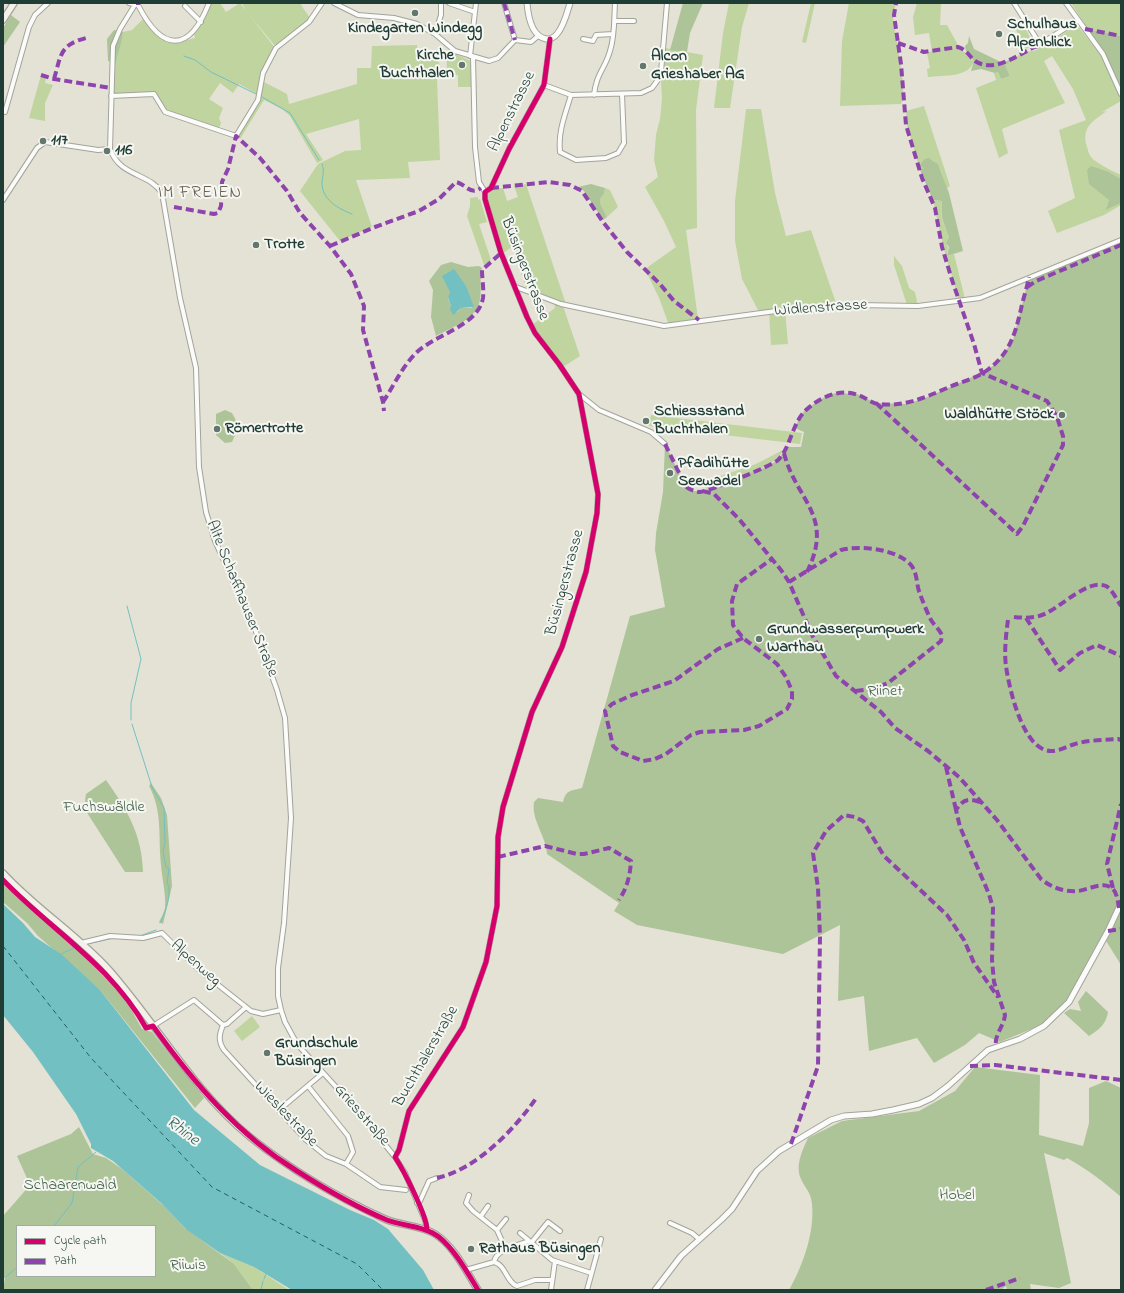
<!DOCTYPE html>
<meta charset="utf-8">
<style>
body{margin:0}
#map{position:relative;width:1124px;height:1293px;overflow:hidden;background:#e4e2d4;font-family:"Indie Flower",sans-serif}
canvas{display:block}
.frame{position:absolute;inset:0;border:4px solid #1f3d34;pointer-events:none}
.legend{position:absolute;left:16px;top:1225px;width:140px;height:52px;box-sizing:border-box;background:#f6f6f2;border:1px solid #a0aca6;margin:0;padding:5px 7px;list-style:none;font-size:12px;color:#1f3d34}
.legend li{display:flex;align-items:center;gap:8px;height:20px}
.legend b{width:20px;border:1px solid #a0aca6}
</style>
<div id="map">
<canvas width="1124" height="1293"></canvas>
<div class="frame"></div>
<ul class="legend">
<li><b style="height:5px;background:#d6006c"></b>Cycle path</li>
<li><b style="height:5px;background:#8e44ad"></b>Path</li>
</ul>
</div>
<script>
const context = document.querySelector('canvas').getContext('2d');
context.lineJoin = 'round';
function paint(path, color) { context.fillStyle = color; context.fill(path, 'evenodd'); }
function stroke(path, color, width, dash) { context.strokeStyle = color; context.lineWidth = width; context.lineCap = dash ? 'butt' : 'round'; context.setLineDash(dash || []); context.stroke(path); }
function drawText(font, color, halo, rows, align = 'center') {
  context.font = font + ' "Indie Flower",sans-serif'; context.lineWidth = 4; context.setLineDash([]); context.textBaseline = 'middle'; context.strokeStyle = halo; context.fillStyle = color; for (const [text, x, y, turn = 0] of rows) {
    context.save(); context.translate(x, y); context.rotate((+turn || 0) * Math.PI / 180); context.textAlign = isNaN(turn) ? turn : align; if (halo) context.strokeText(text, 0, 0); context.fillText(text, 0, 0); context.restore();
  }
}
paint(new Path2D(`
 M210,3H220L226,12L240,3L275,48L263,71L259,95L239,84L233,93L220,83L209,99L223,108L219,118L221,123L219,128L167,111L155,93L114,94L112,91L113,69H115C116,56 122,45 123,32L132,30L143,19C164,39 164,46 195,38L194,33L203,23Z
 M242,3H303L301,5L310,18L276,47L246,11Z
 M729,3H749L742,27L730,108H714L723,33Z
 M811,3H815L806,43L802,42Z
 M849,3H896C895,8 893,13 893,18C894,34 909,93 901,104L840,106L842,41Z
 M917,3H941L940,25H947L959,47L974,61C969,78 943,75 928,77L927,69L930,68L927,53L932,51L929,33L915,35L913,17Z
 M1071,3H1121V36L1088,29Z
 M1023,24L1034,45L1026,49L1015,28Z
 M1077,25L1100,54L1121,95V101L1102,112L1107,111C1092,121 1081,128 1087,147C1088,152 1090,157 1094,160C1102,166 1112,171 1121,175V179L1109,172V200L1105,209L1121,203V205L1104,215L1057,233L1048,211L1075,198L1059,130L1086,120L1073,89L1052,56L1044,61L1065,103L1002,129L1008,153L999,158L976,88L996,80L994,73L998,72L1001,79L1010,76L1005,65L1011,61V59L1026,52L1037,50Z
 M417,45L418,52H436L441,70L447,68L446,52H451L471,61V87H458V75L443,76L441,70L442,77L437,78L440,160L408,162L410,178L356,180L372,227L340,241L300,191L318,164L345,151L361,150L359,119L306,134L323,160L317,163L290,116L282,109L264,100L240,139L238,136L260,98L262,81L287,94L289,104L357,84V68H371L372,46Z
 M665,48L703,55L696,110L697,228L686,230L698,319L669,325L659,298L645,269L676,247L664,221L645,187L658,177L654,160L656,135L660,119L662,99L661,81L664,73Z
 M41,75L46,77L45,83L53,85L45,103V121L29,118Z
 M924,106L950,186L947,188C942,177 940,156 924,159L919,166L925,168L920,170L907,125L906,111Z
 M746,109H761L775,193L786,236L811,230L837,306C811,309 785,307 759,312L742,279L735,241V201Z
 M526,184L566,304L527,290L512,247L503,253L487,200V195L494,189L503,188L507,201L518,197L514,186Z
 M605,188L610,190L618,207L607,217L600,203V199L604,194Z
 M478,197V200L480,199L487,222L479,224L491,260L484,265L467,216L470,206V198Z
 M933,200L942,201C939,218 944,223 949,237L946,243L948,247L947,256L954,254L965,299L960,300L958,298L943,246Z
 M894,256L902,266L909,288L915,292L917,301L916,305H907L894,265Z
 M554,303L563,306L580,356L563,367L532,325L555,308Z
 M785,310L788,344L771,345L769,311Z
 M651,415L802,433L800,444L649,426Z
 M783,450C776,469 724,482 706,489L703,482L756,464Z
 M252,1016L260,1027L242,1041L234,1031Z
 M220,1253L254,1267L289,1290H253L234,1264Z`), '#bfd49f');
paint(new Path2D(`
 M683,3H703L690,33L687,52L670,50Z
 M11,15L20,22L3,47V28Z
 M1088,29L1121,36V94L1103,54Z
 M114,30L123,32C122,46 116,56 115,69H113V62L108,61L107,39Z
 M969,36L974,49L1003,63L1011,59V61L1005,65L1010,76L1001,79L998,72L995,73L981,69L971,71L974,61L966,51L965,46L968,43Z
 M929,158L938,164L949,193L963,251L947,256L949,247L946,243L949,237C944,223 940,218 942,201L933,200L920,170L924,168L919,166L924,159Z
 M1091,166L1109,172L1121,179V203L1105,210L1109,200L1089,184L1087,170Z
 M591,184L605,188L604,194L600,199V203L607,217L603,220L584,191L578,187Z
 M1121,240V965L1103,936L1069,1002L1046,1023L1000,1042L979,1033L965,1045L934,1063L917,1038L869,1051L864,996L838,1001L840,925L783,954L637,925L614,911L619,903L547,854C546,836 531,820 534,802L538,798L563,802C566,790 570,791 582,788L630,616L665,607L655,550L656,533L663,492L665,444L686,487L692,491H703L766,467L778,460L787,447H801L804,432L795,428L800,416L806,409L823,398L835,393L857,394L876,403L906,404L923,399L986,371L999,361L1013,340L1029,277Z
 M451,262L468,267L479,266L482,268C479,279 482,289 480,299C478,319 452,327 436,336L431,317L433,290L429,281L441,265ZM450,292L473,308H461L457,312L451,306L448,298Z
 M225,410L232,413L239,426L232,442L225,443L216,435V414Z
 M106,780C127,810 142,834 143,872H125L84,808L86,794Z
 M151,783L161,798L167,815L172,886L163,924L159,922C161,918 164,913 165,908C166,893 162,879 161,865C158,836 163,812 149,786Z
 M3,881L16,896L69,941L125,998L142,1029L152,1032L204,1098L195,1108L100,990L38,936L27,923L3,902Z
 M1086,991L1108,1012C1106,1024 1100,1029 1089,1036L1064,1013L1070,1009L1081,1011L1078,1002Z
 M975,1067L1040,1075L1039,1135L1083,1146L1089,1123V1088L1106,1081L1121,1088V1197C1104,1182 1087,1169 1067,1158L1064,1160L1044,1153L1071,1283L1059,1288L1030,1284L1031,1290H1007L1006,1286L1001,1290H789C803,1266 817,1227 811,1198C809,1191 804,1186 801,1179C795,1166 802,1151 808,1138L842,1121L919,1111L955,1091Z
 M79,1127L93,1154L106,1158L122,1169L165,1207L185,1228L234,1264L253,1290H3L5,1278H3V1216L30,1185L17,1156L71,1134ZM17,1226H155V1276H17Z`), '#adc498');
paint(new Path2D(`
 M454,269L466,286L474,307L461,308L453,315L450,309L451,306L448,297L450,292L442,276Z
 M3,904L23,923L35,937L61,954L100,990L194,1110L260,1165L350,1210L374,1220L388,1229L423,1270L434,1290H292L254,1267L220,1253L187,1230L161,1203L113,1161L91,1148V1144L76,1114L33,1052L3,1015Z`), '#72c0c2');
stroke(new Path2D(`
 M184,56L195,60L211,72L256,94
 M262,97L290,113L319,160
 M322,164C325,171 322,177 322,183C322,200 339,209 352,214
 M127,606L141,659L131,703V720
 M132,724L152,787L164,808L165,841L163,852L166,867L169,869L167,883C173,891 165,914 160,923
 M140,936L156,930
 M87,944L114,938
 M61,954L76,947
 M78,1167L96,1152
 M76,1179L78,1168
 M54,1226L72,1203L76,1180
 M6,1277L17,1267
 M264,1279L266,1274
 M261,1290L263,1281`), '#72c0c2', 1);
stroke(new Path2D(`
 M3,946L91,1058L212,1187L357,1264L383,1290`), '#29605c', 1, [5, 4]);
const minor = new Path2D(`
 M129,3L138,5C162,52 189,54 209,3
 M136,3L120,29L113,46L110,149C120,177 148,172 162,193L180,298L196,368L199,467L206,512L215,541L255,629L277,690L285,718L291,818L284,923L278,968V996L281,1010L285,1022L297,1044L357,1110L395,1157L405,1173L425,1220L427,1230
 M334,3L358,15L394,18L417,24L435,34L455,51L489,61L498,58L515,40L531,42L538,36
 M449,3L475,12
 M504,3L515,40
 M1014,3L1040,44
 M1066,3L1103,54L1121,94
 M185,6L201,22
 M614,21H634
 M435,34L441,15V3
 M583,39L593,41L596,35L613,34
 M1037,46L1077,21
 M470,56L476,3
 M544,85L571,95L641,93L652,88L660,77L661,72L667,3
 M571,95C565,115 558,131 560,152L576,160L606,158L618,153L624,143L622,94
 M594,95C596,74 605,69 610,51C615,36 614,19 615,3
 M111,96L154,94L165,112L236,136L258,100L263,73L276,48L309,22L322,3
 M5,112L29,27L35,15L48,3
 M485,192L491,188L509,149L544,85L550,39
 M3,200L37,148L45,142L98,150L110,149
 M516,287L561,304L664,326L776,311L816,310L857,305L918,306L980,298L1121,240
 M579,394L599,410L651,432L665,444
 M81,943L110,936L143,938L162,933L198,969L251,1011L263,1014L281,1010
 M246,1007L227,1024L223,1025C219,1035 218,1041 224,1050L306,1140L326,1156L346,1164L380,1187L406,1190
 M153,1026L194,1000L223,1025
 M308,1086L348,1136L353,1152L346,1164
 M279,1110L323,1073
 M395,1157L399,1150L409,1111L463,1027L486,962L497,906L498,837L503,807L532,712L562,647L586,572L597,513L598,494L579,394L559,364L535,333L527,317L501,253L485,199V192L479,182L475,147L473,57
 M469,1195L466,1203L473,1211L497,1230L506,1250
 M417,1203L420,1201L429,1181L437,1178
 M481,1216L488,1206
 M670,1223L692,1233L699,1239
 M497,1230L506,1219
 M520,1233L552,1260L591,1273
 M531,1243L548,1222L560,1231
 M494,1262C506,1265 506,1282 517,1286L535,1280H552
 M466,1270L494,1262C496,1249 519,1245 529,1241
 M551,1290L555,1261
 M587,1290L601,1239`);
const tertiary = new Path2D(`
 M527,3C528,15 531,36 546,39C550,39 554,38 557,34C564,26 567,13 570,3
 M655,1290L681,1256L721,1220L732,1209L757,1171L779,1151L831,1120L844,1116L872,1114L893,1110L919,1104L932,1098L948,1086L988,1050L1020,1039L1044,1026L1069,1002L1108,931L1121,903`);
const secondary = new Path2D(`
 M3,20L14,3
 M3,873C36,909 78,935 110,971C158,1026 193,1090 250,1137C291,1170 337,1197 385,1219C401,1226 421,1225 435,1234C454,1246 466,1271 478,1290`);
stroke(minor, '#a2a49b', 6);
stroke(tertiary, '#a2a49b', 7);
stroke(secondary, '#a2a49b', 8);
stroke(minor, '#fbfbf9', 4);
stroke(tertiary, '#fbfbf9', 5);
stroke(secondary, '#f4f1eb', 5.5);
stroke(new Path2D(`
 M504,3L515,40
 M138,5V3
 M1085,29L1121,36
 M898,43L924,52L958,47C966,49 969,56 975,61C995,74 1018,54 1037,46
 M41,75L54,79L111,88
 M54,79C61,56 59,45 86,38
 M491,188L549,182L570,185L582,191L603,222L627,252L660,284L674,301L699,320
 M174,207L214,214L218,213L221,206L222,182L228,169L236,136L260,158L287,191L300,213L330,246L351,274L364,306L363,330L383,402L384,411
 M330,246L375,227L419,211L439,199L456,182C466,184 470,196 481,188
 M1027,287L1036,281L1121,245
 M383,402C393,387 401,369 414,355C432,335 478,327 483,298C484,289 482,279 482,270L501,253
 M876,403L1017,534L1023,526L1063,445V436L1057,417L1047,401L982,373L974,344L952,280L942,247L935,208L922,178L906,125L901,64L894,15L896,3
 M665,444L686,487C691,490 695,492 700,492C709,491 772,466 778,460C791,447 792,423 806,410C820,397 840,388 858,395C865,397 871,403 878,404C904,407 924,398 947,388C960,382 975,379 986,371C1009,355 1015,335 1021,309C1023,299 1027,288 1029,277
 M784,453C796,501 835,515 807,572
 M703,491L714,494L739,519L781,570L789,582L812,635L836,676L881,712L895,728L928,751L959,777L997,820L1041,879C1052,888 1064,892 1078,891C1088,890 1102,881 1112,888C1117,892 1118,902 1119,908
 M789,582L841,550C860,545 897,549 911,565C918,574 916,585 920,594C923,602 927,612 931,620C934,625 939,629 942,635L941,641L888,683L872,689L855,691
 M1014,617C1022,618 1031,618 1039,616C1057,612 1086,578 1106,586C1112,589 1117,600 1121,606
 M1026,618L1060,670L1080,653L1097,645L1121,656
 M1008,620C1006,634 1004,653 1006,666C1009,688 1023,751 1051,751C1060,751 1067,746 1075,744C1088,740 1104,740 1118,739L1121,740
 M743,638L718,649L674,681L632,695L612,704L605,711L613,746L620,752L643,761L655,759L666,754L691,735L700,732L744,730L759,726L787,709L792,699V691L786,677L777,664L743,638L733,625L732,601L737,584L772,559
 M946,767L956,810
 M980,802C969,798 963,799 956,810L960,827L989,894L993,908L992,960L994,982L1005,1015C1004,1026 994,1035 996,1046
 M498,857L545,846L577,854H584L609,848L631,861C630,876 627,888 619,900
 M1113,888L1107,864L1121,804
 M1108,931L1121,929
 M970,1066L995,1065L1121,1080
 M791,1144L818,1066L820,937L818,888L813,853L826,831L844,815L855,817L863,821L884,856L947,915L964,940L974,963L998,997
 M437,1178C477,1169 515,1129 537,1097
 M986,1290L1020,1278`), '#8e44ad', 4, [8, 4]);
stroke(new Path2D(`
 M3,880C51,930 112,966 146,1028L153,1026C194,1083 237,1134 297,1171C325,1189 356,1207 387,1220C403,1226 425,1226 439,1237C455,1250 467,1272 478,1290
 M427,1230C427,1216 404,1171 395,1157L399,1150L409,1111L463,1027L486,962L497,906L498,837L503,807L532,712L562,647L586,572L597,513L598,494L579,394L559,364L535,333L527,317L501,253L485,199V192L491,188L509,149L544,85L550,39`), '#d6006c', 5);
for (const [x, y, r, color] of [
 [415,13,4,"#64776c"],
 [999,34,4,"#64776c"],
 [462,65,4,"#64776c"],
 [643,66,4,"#64776c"],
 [43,141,4,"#64776c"],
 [107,151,4,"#64776c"],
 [256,245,4,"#64776c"],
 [1062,415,4,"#64776c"],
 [646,421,4,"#64776c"],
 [217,429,4,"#64776c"],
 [670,473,4,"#64776c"],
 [759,639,4,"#64776c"],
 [267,1053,4,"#64776c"],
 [471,1249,4,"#64776c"]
]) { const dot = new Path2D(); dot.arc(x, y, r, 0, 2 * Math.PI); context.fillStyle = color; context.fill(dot); stroke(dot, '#f6f6f2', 1.5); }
drawText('bold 16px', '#1f3d34', '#f6f6f2', [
 ["Schulhaus",1007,25],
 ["Alpenblick",1007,43],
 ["Kindegarten Windegg",415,29,"center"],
 ["Kirche",454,56,"right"],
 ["Buchthalen",454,74,"right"],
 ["Alcon",651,57],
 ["Grieshaber AG",651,75],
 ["117",51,141],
 ["116",115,151],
 ["Trotte",264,245],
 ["Schiessstand",654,412],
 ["Buchthalen",654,430],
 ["Waldhütte Stöck",1054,415,"right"],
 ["Römertrotte",225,429],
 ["Pfadihütte",678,464],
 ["Seewadel",678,482],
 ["Grundwasserpumpwerk",767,630],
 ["Warthau",767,648],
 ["Grundschule",275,1044],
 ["Büsingen",275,1062],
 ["Rathaus Büsingen",479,1249]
], 'left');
drawText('16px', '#1f3d34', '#f6f6f2', [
 ["Alpenstrasse",513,112,-64],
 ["Büsingerstrasse",524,269,69],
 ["Widlenstrasse",821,309,-4],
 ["Büsingerstrasse",566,583,-75],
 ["Alte Schaffhauser Straße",241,599,68],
 ["Alpenweg",195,964,42],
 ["Buchthalerstraße",427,1057,-60],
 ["Wieslestraße",285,1115,46],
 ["Griesstraße",361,1116,49]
]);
drawText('16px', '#3f6044', '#f6f6f2', [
 ["Riinet",885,692],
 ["Fuchswäldle",104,808],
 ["Schaarenwald",70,1186],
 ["Hobel",957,1196],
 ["Riiwis",188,1266]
]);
context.letterSpacing = '1px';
drawText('17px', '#676150', '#f6f6f2', [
 ["IM FREIEN",200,194]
]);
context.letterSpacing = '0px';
drawText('italic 17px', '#29605c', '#f6f6f2', [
 ["Rhine",182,1132,37]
]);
</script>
